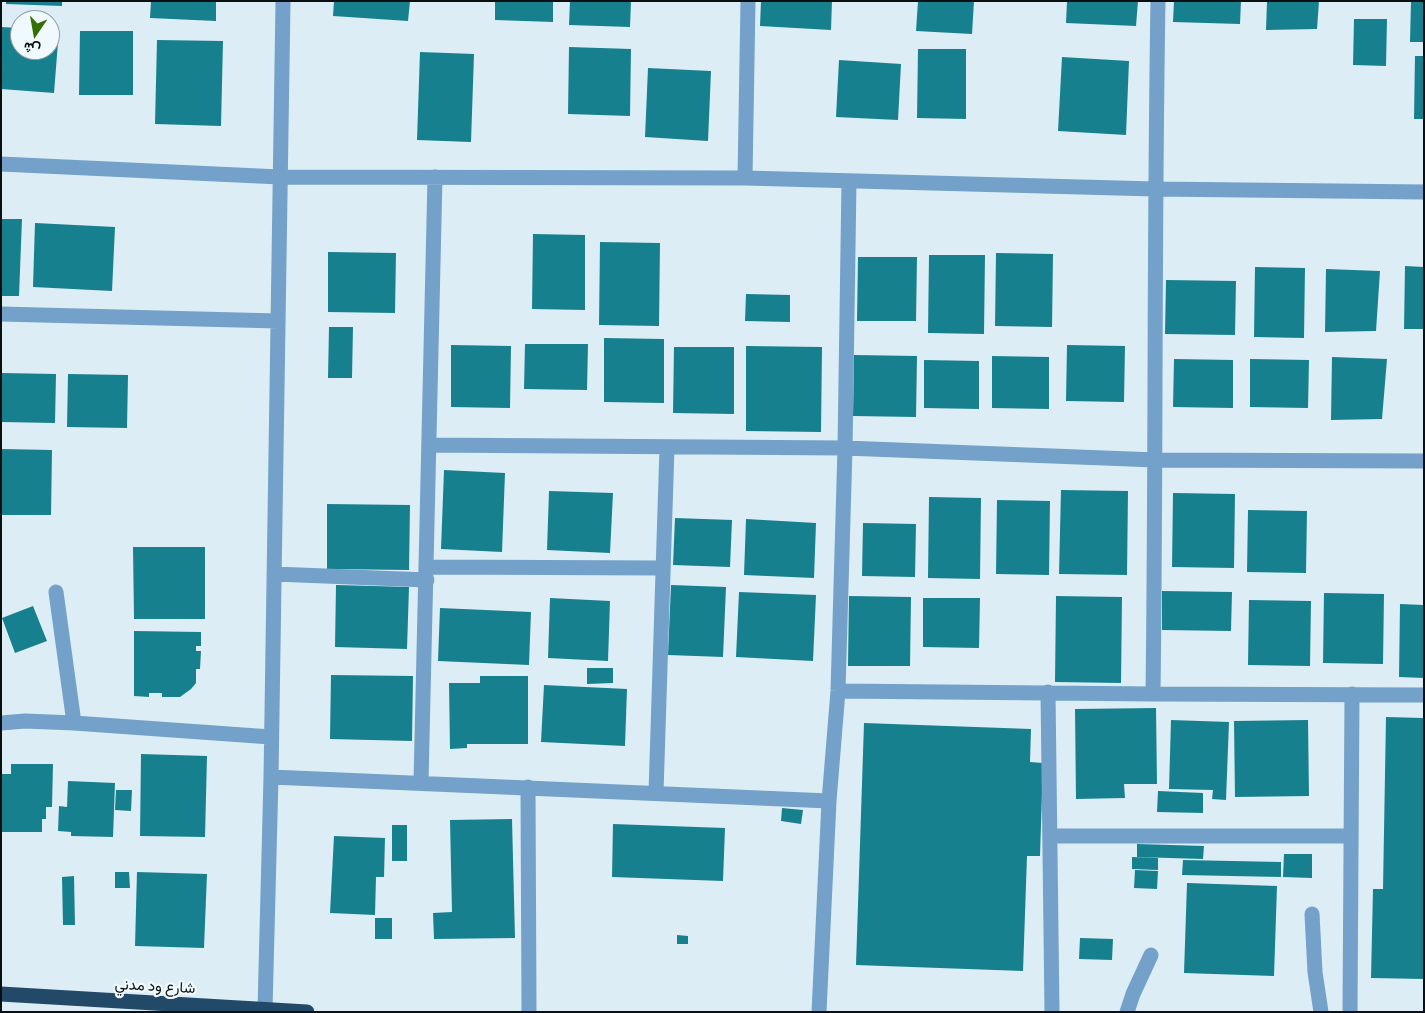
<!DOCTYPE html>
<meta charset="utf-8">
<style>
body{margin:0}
#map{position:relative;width:1425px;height:1013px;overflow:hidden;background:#dcedf5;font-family:"Exo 2",Vazirmatn,sans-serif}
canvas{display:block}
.frame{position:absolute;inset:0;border:2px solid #0a1012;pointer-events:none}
.north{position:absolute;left:10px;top:10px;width:50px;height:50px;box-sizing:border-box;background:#eff9fe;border:1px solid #939ca0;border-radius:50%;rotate:192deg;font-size:14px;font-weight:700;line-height:20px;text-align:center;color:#0a1012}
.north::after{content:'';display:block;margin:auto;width:18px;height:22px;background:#326f00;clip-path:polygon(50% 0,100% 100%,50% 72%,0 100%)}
</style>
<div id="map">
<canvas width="1425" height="1013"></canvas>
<div class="frame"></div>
<div class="north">ش</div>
</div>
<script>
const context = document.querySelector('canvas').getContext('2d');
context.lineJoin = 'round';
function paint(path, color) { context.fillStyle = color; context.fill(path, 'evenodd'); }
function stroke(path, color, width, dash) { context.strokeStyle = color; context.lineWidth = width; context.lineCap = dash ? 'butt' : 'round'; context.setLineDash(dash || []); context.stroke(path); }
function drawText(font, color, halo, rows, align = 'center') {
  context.font = font + ' "Exo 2",Vazirmatn,sans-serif'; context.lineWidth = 4.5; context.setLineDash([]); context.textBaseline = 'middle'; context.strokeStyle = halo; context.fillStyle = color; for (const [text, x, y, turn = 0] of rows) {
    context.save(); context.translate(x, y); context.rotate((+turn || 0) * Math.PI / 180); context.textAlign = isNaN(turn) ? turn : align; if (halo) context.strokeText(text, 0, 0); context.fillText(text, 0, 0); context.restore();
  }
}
paint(new Path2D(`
 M6,1H62V6L6,4Z
 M151,1H216V21L150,18Z
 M334,1H410L408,21L333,16Z
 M495,1H553V22L495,20Z
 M570,1H631L630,27L569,25Z
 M761,1H832L831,30L760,26Z
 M918,1H974L972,34L916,31Z
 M1067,1H1138L1136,26L1066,23Z
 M1174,1H1241L1240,24L1173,22Z
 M1267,1H1319L1317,29L1266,30Z
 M1411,1H1424V42H1410Z
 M1354,19H1387L1386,66L1353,65Z
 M1,27L20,28V50H50V30H59L54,93L1,89Z
 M80,31H133V95H79Z
 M157,40L223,41L221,126L155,124Z
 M569,47L631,49L630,116L568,114Z
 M918,49H966V119L917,118Z
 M420,52L474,54L471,142L417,140Z
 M1415,56H1424V119H1414Z
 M1062,57L1129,61L1126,135L1058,131Z
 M839,60L901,64L898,120L836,117Z
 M648,68L711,71L708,141L645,137Z
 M1,219H22L19,296H1Z
 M35,223L115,227L112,291L33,287Z
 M533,234L585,235V310L532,309Z
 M600,242L660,243L659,326L599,325Z
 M328,252L396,253L395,313L328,312Z
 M996,253L1053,254L1052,327L995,326Z
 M929,255H985L984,334L928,333Z
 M858,257H917L916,321H857Z
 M1405,266L1424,267V329H1404Z
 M1255,267L1305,268L1304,338L1254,337Z
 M1326,269L1380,271L1376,331L1325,332Z
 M1166,280L1236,281L1235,335L1165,334Z
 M746,294L790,295V322L745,321Z
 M329,327H353L352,378H328Z
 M604,338L664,339V403L604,402Z
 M525,344H588L587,390L524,389Z
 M451,345L511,346L510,408L451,407Z
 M1067,345L1125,346L1124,402L1066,401Z
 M746,346L822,347L821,432L746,431Z
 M674,347H734V414L673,413Z
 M854,355L917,356L916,417L853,416Z
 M992,356L1049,357V409L992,408Z
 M1332,357L1387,359L1382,419L1331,420Z
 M1174,359L1233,360V408L1173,407Z
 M1250,359L1309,360L1308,408L1250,407Z
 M924,360L979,361V409L924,408Z
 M1,373L56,374L55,423L1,422Z
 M68,374L128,375L127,428L67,427Z
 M1,449L52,450L51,515H1Z
 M444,470L505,473L502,552L441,549Z
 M1061,490L1128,491L1127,575L1059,574Z
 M549,491L613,493L610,553L547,550Z
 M1173,493L1235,494L1234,568L1172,567Z
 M929,497L981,498L980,579L928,578Z
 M997,500L1050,501L1049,575L996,574Z
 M327,504L410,505L409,570L327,569Z
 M1248,510L1307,511L1306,573L1247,572Z
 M675,518L732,520L730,567L673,565Z
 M746,519L816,523L814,578L744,575Z
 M863,523L916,524L915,577L862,576Z
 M133,547H205V619H134Z
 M336,585L409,587L407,649L335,647Z
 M671,585L726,587L723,657L668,655Z
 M1162,591L1232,592L1231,631L1162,630Z
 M739,592L816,595L813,661L736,657Z
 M1324,593L1384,594L1383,664L1323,663Z
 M849,596L911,597L910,666H848Z
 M1056,596L1122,597L1121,683L1055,682Z
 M550,598L610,601L608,661L548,658Z
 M923,598H980L979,648L923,647Z
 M1249,600L1311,601L1310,666L1248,665Z
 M1400,604L1424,605V678L1399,677Z
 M33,606L47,641L15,653L2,618Z
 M440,608L531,612L529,665L438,661Z
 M134,631L201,632V646H196V651H201L200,669H196V683L191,689L180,697H162V693H149V697L134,696Z
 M587,668H613V683L587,684Z
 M331,675L413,676L412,741L330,739Z
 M480,676H528V744H467V748L450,749L449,683H480Z
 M544,685L627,689L625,746L541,742Z
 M1156,708L1157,784H1124L1125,798L1076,799L1075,709Z
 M1386,717L1423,718L1424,979L1371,978L1373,889H1383Z
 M1171,720L1229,722L1226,800L1212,799L1213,790L1169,789Z
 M1308,720L1309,796L1235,797L1234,721Z
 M864,723L1031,729L1030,762L1043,763L1040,856H1027L1023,971L856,965Z
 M141,754L207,756L205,837L140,836Z
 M11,764H53L52,807H46V819H42V832H1V774H11Z
 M68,781L115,783L113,837L71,836V832L58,831L59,806L67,807Z
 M116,790H132L131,811L115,810Z
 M1158,791L1203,793V813L1157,812Z
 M782,808L803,810L801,824L781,821Z
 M512,819L515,938L434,939L433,913L452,912L450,820Z
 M613,824L725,828L723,881L612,877Z
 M392,825H407V861H392Z
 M334,836L385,838L384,877H376L375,915L330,913Z
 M1137,844L1204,846L1203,859L1137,857Z
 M1284,854H1312V878L1283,877Z
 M1132,857L1158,858V870L1132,869Z
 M1183,860L1281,862V877L1182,875Z
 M1135,870L1158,871L1157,889L1134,888Z
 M115,872H129L130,888H115Z
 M137,872L207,874L204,948L135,946Z
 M74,876L75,925H63L62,877Z
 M1187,883L1277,886L1274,976L1184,973Z
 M375,918H392V939H375Z
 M677,935L688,936V944H677Z
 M1080,938L1113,939L1112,960L1079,959Z`), '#17808e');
stroke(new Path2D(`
 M1,164L280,177L745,178L1155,189L1424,192
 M745,178L748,1
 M1,314L278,321
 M430,445L845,448L1156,460L1424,461
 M427,567L663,568
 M274,574L427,580
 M56,592L74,723
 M838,691L1153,694L1424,695
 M1048,692L1052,1012
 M1153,694C1156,463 1154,232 1158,1
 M1,723L25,721L74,723L271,737
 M271,777L829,801
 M421,782L435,177
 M528,787L529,1012
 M656,793L667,447
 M1050,836H1351
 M1312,914L1315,972L1321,1012
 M265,1009L271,777L283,1
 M819,1012L829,801L838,691L845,448L849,181
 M1127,1012L1133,994L1151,955
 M1350,1012L1352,694`), '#73a1c9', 15);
stroke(new Path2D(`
 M1,994L307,1012`), '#224968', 15);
drawText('15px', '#0a1012', '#eff9fe', [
 ["شارع ود مدني",155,986,3]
]);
</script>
